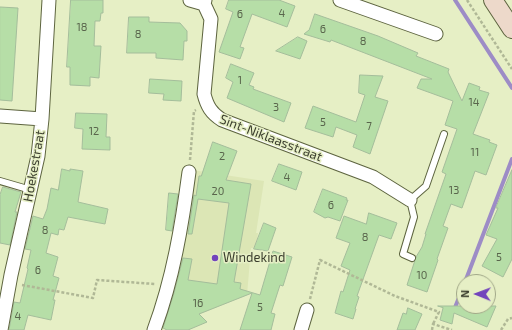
<!DOCTYPE html>
<style>
body{margin:0}
#map{position:relative;width:512px;height:330px;overflow:hidden;background:#e6efc5;font-family:"Exo 2",sans-serif}
canvas{display:block}
.north{position:absolute;left:456px;top:274px;width:40px;height:40px;box-sizing:border-box;background:#e6efc5;border:1px solid #a1a888;border-radius:50%;rotate:271deg;font-size:11px;font-weight:700;line-height:16px;text-align:center;color:#3a3d2d}
.north::after{content:'';display:block;margin:auto;width:14px;height:18px;background:#7244bc;clip-path:polygon(50% 0,100% 100%,50% 72%,0 100%)}
</style>
<div id="map">
<canvas width="512" height="330"></canvas>
<div class="north">N</div>
</div>
<script>
const context = document.querySelector('canvas').getContext('2d');
context.lineJoin = 'round';
function paint(path, color) { context.fillStyle = color; context.fill(path, 'evenodd'); }
function stroke(path, color, width, dash) { context.strokeStyle = color; context.lineWidth = width; context.lineCap = dash ? 'butt' : 'round'; context.setLineDash(dash || []); context.stroke(path); }
function drawText(font, color, halo, rows, align = 'center') {
  context.font = font + ' "Exo 2",sans-serif'; context.lineWidth = 3; context.setLineDash([]); context.textBaseline = 'middle'; context.strokeStyle = halo; context.fillStyle = color; for (const [text, x, y, turn = 0] of rows) {
    context.save(); context.translate(x, y); context.rotate((+turn || 0) * Math.PI / 180); context.textAlign = isNaN(turn) ? turn : align; if (halo) context.strokeText(text, 0, 0); context.fillText(text, 0, 0); context.restore();
  }
}
paint(new Path2D(`
 M192,170L264,181L256,233H258L256,248H251L247,295L164,329L162,327L179,268Z`), '#dce6b5');
stroke(new Path2D(`
 M455,0L512,88
 M465,282L512,159
 M454,310L464,285`), '#9d8cc6', 4);
const building = new Path2D(`
 M71,0H103V13H101L100,21H95L94,46H101L99,78L90,77V86L70,85V67H67Z
 M229,0H279L295,6L287,27L252,14L240,47L244,48L240,59L219,52L233,12L226,9Z
 M0,7L18,8L12,101L0,100Z
 M315,14L378,36L418,53L416,56L449,69L448,72L462,101L469,83L480,87L479,90L489,93L473,134L490,140L489,142L497,145L486,175L475,171L462,208L451,204L443,226L448,228L437,259L438,260L427,292L407,285L416,257L422,247L426,234H425L446,174L442,172L457,129L445,125L453,101L417,88L421,79H432L331,40L330,42L304,34L309,30Z
 M129,17H149V22L180,23L187,31V41H184L183,60L156,58V53H127Z
 M298,37L307,41L300,59L276,51Z
 M231,64L254,73L249,85L254,87L253,89L291,103L284,122L227,98L233,82L226,78Z
 M360,75L383,76L375,97L388,101L370,154L353,147L357,135L336,127L333,137L305,128L313,106L356,122L365,95L359,93Z
 M150,79L182,81L181,101L163,100L164,94L149,93Z
 M76,113L107,114L106,137H110V150L82,149L83,129L75,128Z
 M213,142L237,151L226,180L251,184L234,282L241,283L240,289L260,295L273,251L292,257L283,286L280,285L271,313L275,314L271,330H240L252,293L199,314L207,322L188,330H167L163,328L174,293L183,258L192,259L188,280L217,284L229,203L198,199L192,234H188L194,195L196,196L199,176H201Z
 M279,164L302,172L296,190L272,181Z
 M62,169L70,171V169L83,171L78,202L108,209L105,224L68,217L64,230L59,229L58,235L51,233L46,253L58,257L53,276L59,278L53,300H55L51,320L28,315L24,330H9L14,302L20,303L28,269L27,268L31,250L25,249L33,216L43,219L47,209L51,188L58,190Z
 M512,170V259L503,277L482,266L497,239L486,235L498,208H496Z
 M3,187L21,192L15,212H17L10,245L0,243V195Z
 M323,189L347,198L346,200H348L340,221L328,217L325,218L314,212Z
 M169,193L178,194L172,231L166,230Z
 M369,213L397,223L391,239L379,235L357,296L359,297L355,309H356L353,319L335,313L341,291L343,292L350,270L341,266L350,243L336,238L344,216L366,224Z
 M264,223L276,228L268,251L254,249Z
 M438,306H496L487,327L454,313L452,324L440,320L443,308Z
 M408,308L422,314L415,330H397L403,313L406,314Z`);
paint(building, '#b6dea7');
stroke(building, '#a4bd9b', 1);
const service = new Path2D(`
 M0,181L31,190
 M412,258L403,254L414,217L410,200L426,186L444,134`);
const minor = new Path2D(`
 M190,0L204,4L205,0
 M340,0L436,34
 M204,4L211,19L204,94C207,106 211,113 222,120L373,177L410,200
 M0,116L42,119
 M1,330L11,275L38,156L42,119L49,0
 M154,330C173,279 182,225 189,172
 M301,330L307,310`);
const secondary = new Path2D(`
 M493,0L512,29`);
stroke(service, '#5d643f', 8);
stroke(minor, '#5d643f', 15);
stroke(secondary, '#5d643f', 20);
stroke(new Path2D(`
 M467,0L512,69
 M190,160L194,111L196,110
 M22,285L93,298L97,280L155,284
 M310,299L320,260L395,296L439,312L433,324
 M432,330L433,324L452,330
 M501,330L508,319L512,318`), '#b0b896', 2.5, [3, 2]);
stroke(service, '#fff', 6);
stroke(minor, '#fff', 13);
stroke(secondary, '#edd9ca', 18);
for (const [x, y, r, color] of [
 [215,258,4,"#7244bc"]
]) { const dot = new Path2D(); dot.arc(x, y, r, 0, 2 * Math.PI); context.fillStyle = color; context.fill(dot); stroke(dot, '#e6efc5', 1.5); }
drawText('11px', '#59654c', null, [
 ["4",282,13],
 ["6",240,14],
 ["18",82,27],
 ["6",323,29],
 ["8",138,34],
 ["8",363,41],
 ["1",240,80],
 ["14",474,102],
 ["3",276,107],
 ["5",323,122],
 ["7",369,126],
 ["12",94,131],
 ["11",475,152],
 ["2",222,156],
 ["4",287,177],
 ["13",454,190],
 ["20",218,191],
 ["6",331,205],
 ["8",45,230],
 ["8",365,237],
 ["5",499,257],
 ["6",38,270],
 ["10",422,275],
 ["16",198,303],
 ["5",260,307],
 ["4",18,316]
]);
drawText('13px', '#3a3d2d', '#e6efc5', [
 ["Sint-Niklaasstraat",271,138,21],
 ["Hoekestraat",34,166,-80]
]);
drawText('13px', '#3a3d2d', '#e6efc5', [
 ["Windekind",223,258]
], 'left');
</script>
